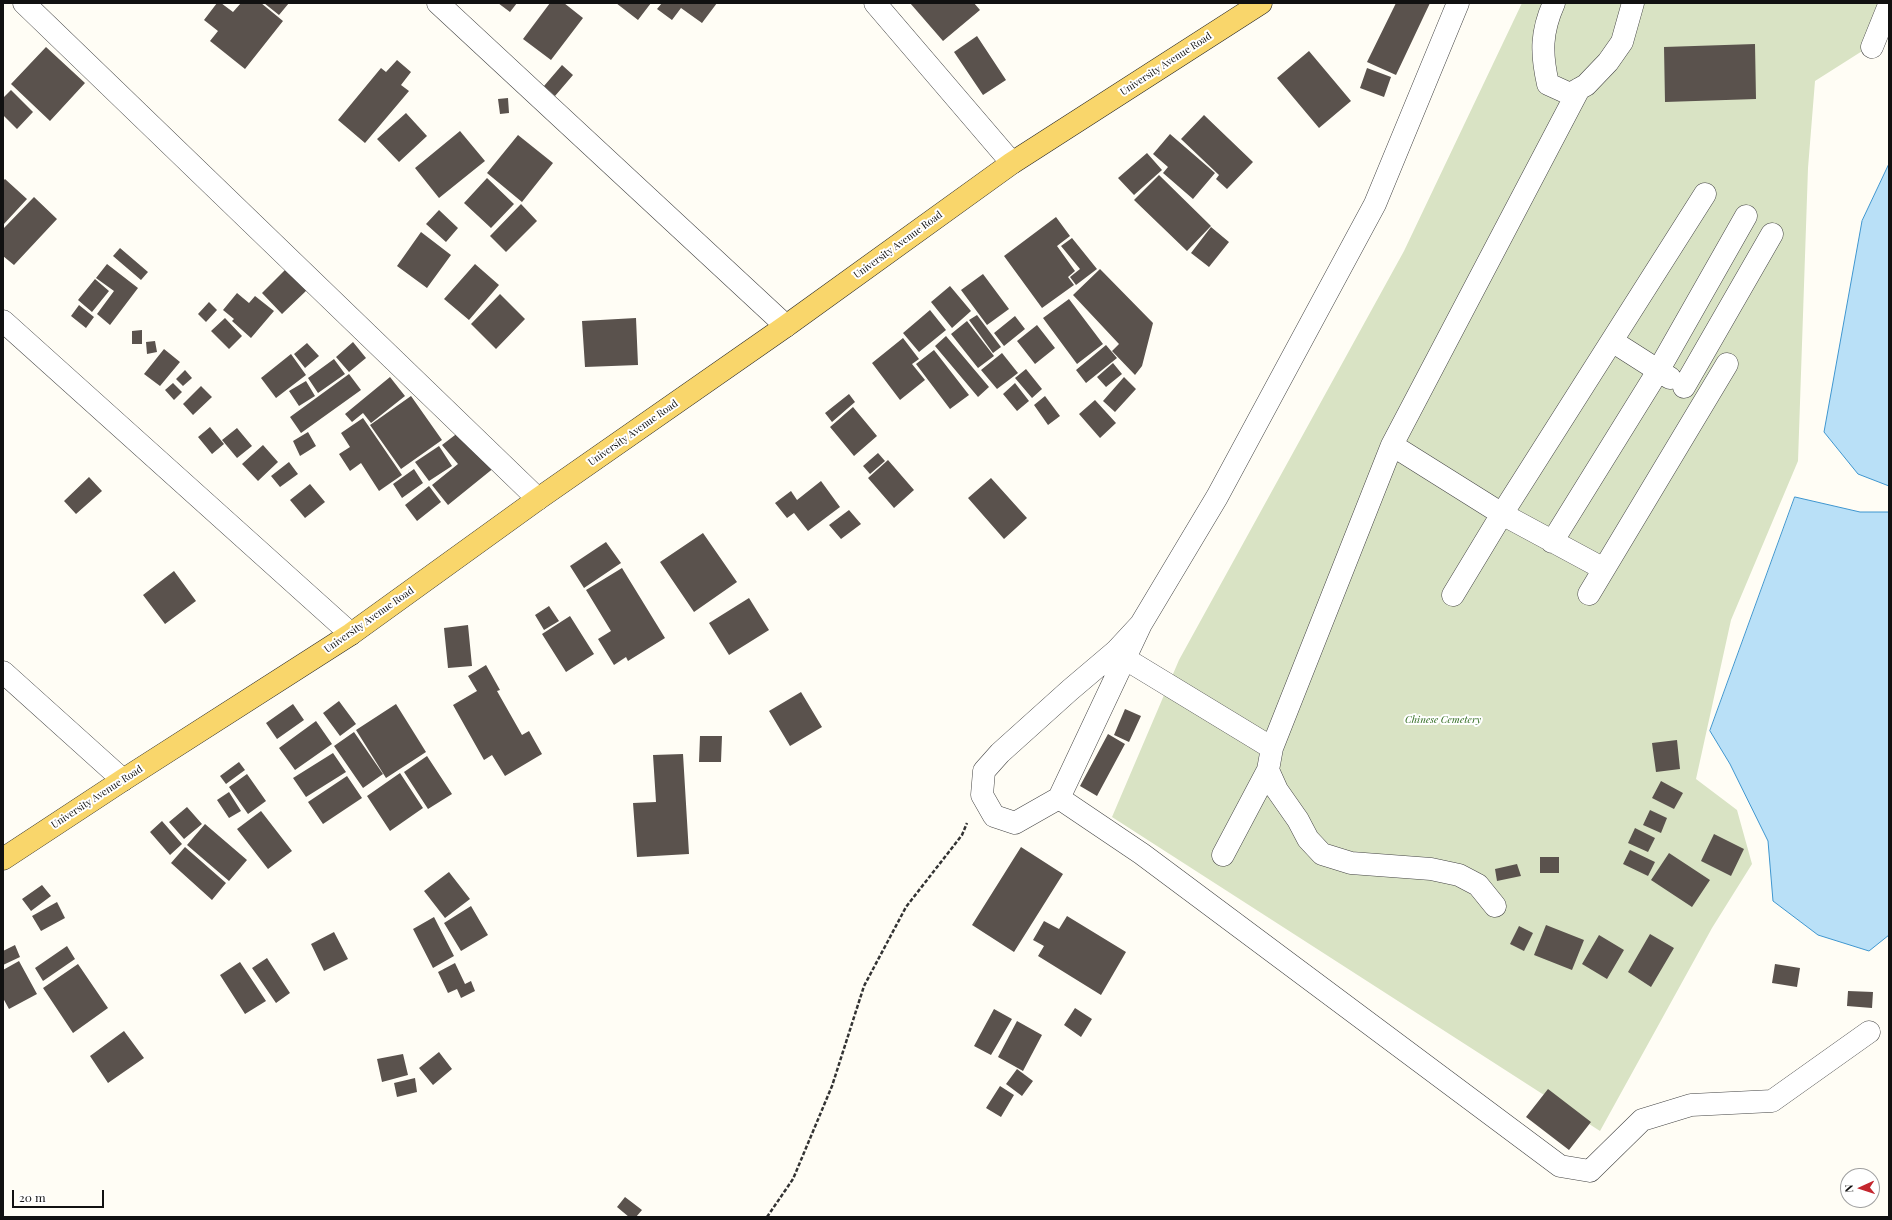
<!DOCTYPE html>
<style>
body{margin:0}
#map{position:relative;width:1892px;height:1220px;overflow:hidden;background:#fffdf5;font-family:"Playfair Display",serif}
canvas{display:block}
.frame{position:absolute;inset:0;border:4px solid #111;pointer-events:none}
.north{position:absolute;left:1840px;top:1168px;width:40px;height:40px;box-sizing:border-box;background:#fff;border:1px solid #a0a0a0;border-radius:50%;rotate:267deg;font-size:11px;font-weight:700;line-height:16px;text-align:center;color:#111}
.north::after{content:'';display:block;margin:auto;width:14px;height:18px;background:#c4262e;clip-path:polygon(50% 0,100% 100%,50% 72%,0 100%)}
.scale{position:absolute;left:12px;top:1190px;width:92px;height:18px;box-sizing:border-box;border:2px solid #111;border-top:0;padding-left:5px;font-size:12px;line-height:14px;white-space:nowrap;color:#111;-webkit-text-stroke:3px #fff;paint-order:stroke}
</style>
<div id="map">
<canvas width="1892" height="1220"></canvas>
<div class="frame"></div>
<div class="north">N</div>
<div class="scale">20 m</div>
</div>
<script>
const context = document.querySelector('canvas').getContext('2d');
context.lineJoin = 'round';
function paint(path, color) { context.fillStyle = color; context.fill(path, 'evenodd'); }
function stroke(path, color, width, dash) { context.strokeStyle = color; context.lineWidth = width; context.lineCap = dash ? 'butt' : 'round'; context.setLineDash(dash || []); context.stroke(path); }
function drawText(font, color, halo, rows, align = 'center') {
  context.font = font + ' "Playfair Display",serif'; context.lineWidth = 4; context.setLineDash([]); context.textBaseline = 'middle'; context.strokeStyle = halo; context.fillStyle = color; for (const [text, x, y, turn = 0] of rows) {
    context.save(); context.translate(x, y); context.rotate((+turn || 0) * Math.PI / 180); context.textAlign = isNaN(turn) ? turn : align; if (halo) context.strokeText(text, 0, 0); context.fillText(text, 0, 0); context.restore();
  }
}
paint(new Path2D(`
 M1522,3H1889V34L1815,81L1808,168L1798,461L1731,620L1696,779L1737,810L1752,864L1712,928L1600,1131L1112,817L1179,660L1404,251Z`), '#d9e3c4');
const water = new Path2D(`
 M1889,164V486L1858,474L1824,432L1862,221Z
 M1795,497L1860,512H1889V935L1869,951L1818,935L1773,901L1768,841L1730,764L1710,731Z`);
paint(water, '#b9e0f7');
stroke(water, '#3f96cf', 1);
paint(new Path2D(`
 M217,3H221L233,12L241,3H261L283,21L245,69L210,41L218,31L204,20Z
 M264,3H289L279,15Z
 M498,3H517L510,12Z
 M550,3H564L583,18L551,60L523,39Z
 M616,3H651L638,20Z
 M662,3H717L702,23L681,8L672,20L657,9Z
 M910,3H974L980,10L943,41Z
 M1396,3H1430L1396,75L1367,62Z
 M977,36L1006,80L983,95L954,52Z
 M1755,44L1756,99L1665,102L1664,47Z
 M46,47L85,83L50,121L11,84Z
 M1309,51L1351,101L1319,128L1277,78Z
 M397,60L411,72L401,85L409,91L365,143L338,120L381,68L386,72Z
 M562,65L573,75L555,96L544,86Z
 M1367,68L1391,77L1384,97L1360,88Z
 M11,90L33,112L17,129L3,115V98Z
 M508,98L509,113L500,114L498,99Z
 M406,113L427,136L399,162L377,139Z
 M1204,115L1253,162L1227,189L1216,179L1219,175L1181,139Z
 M460,131L485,161L439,198L415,168Z
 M1170,134L1215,173L1193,199L1163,173L1168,167L1153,154Z
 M518,135L553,163L522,202L487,173Z
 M1147,153L1162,170L1134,195L1118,178Z
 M1159,175L1211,226L1187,251L1134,200Z
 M487,178L514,204L491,228L464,203Z
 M5,179L27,199L3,225V181Z
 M34,197L57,219L14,265L3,256V229Z
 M521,204L537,221L506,252L490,236Z
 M439,210L458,228L446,242L426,224Z
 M1056,217L1070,236L1057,246L1075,271L1068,277L1074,285L1042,308L1004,256Z
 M1211,227L1229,242L1209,267L1191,253Z
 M421,232L451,255L427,288L397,266Z
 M1072,238L1097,269L1076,285L1070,277L1080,269L1061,246Z
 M120,248L148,272L141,280L113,256Z
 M107,264L138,288L110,325L97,314L114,291L96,278Z
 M475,264L499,285L469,320L444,299Z
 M286,269L307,290L282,314L262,293Z
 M1100,269L1153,323L1142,366L1135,375L1112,351L1119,344L1073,295Z
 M983,274L1009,309L987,325L961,290Z
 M95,279L109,291L92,312L78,300Z
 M950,286L971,311L952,328L931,302Z
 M237,293L249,303L255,296L274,311L251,338L232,321L234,319L223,310Z
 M500,294L525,319L496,349L471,324Z
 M1069,299L1103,344L1077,364L1043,318Z
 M209,302L217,310L206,322L198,314Z
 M79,305L94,317L86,328L71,316Z
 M930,310L946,330L919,352L903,333Z
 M977,315L1001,347L993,353L969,320Z
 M1015,316L1025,329L1004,346L994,333Z
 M225,318L242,336L229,349L211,331Z
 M636,318L638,365L585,367L582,321Z
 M967,321L994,356L978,368L951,334Z
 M1037,325L1055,348L1035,364L1017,341Z
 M142,330V344H132V331Z
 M946,336L989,387L978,397L935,346Z
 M903,338L919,359L912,364L925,380L900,400L872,363Z
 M155,341L157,352L147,354L146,342Z
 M353,342L366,358L349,372L336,357Z
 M307,343L319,356L305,368L294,354Z
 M1106,345L1117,358L1086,383L1076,370Z
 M164,349L180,362L160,386L144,374Z
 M934,350L969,395L950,409L916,364Z
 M1002,353L1018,373L997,389L981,370Z
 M291,354L306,375L276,398L261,378Z
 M334,359L345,374L318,393L308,378Z
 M1113,363L1122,374L1106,387L1097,377Z
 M1026,369L1042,389L1032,398L1015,378Z
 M185,370L192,378L183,386L176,379Z
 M349,374L361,390L301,433L290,417Z
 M390,377L405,396L371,423L363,413L352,422L345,414Z
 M1124,377L1136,389L1115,412L1103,401Z
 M306,381L315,396L299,406L289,391Z
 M173,383L182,392L174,400L165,390Z
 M1015,383L1029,401L1017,411L1003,394Z
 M201,386L212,397L193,415L183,404Z
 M849,394L855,402L832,422L825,413Z
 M411,396L442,440L401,469L370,425Z
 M1045,396L1060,416L1048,425L1034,405Z
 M1095,400L1116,423L1100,438L1079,414Z
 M853,407L877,436L854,456L830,427Z
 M363,418L402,475L379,491L361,463L350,471L339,454L350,447L341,433Z
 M210,427L224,444L212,454L198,437Z
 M237,428L252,446L237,458L222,440Z
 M308,432L316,446L300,456L293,441Z
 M459,432L495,467L448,505L432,485L458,464L442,445Z
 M263,445L278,462L258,481L242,464Z
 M439,446L452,466L429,481L415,462Z
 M878,453L885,461L870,474L863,466Z
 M888,460L914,490L894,508L868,478Z
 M289,462L298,474L280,487L271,476Z
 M414,469L423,483L402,498L393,484Z
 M89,477L102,491L76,514L64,501Z
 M991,478L1027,518L1004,539L968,498Z
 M821,481L840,507L808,531L794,513L787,518L775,503L791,491L797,500Z
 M310,484L325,502L305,518L290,500Z
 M429,486L441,502L417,521L405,505Z
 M849,510L861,524L841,539L829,525Z
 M703,533L737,582L694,612L660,562Z
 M606,542L621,563L584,588L570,566Z
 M622,568L665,638L628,661L626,657L614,665L598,639L611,631L586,590Z
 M174,571L196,601L165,624L143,595Z
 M749,598L769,630L729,655L709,623Z
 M549,606L559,621L544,630L535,615Z
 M570,616L594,654L566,672L542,634Z
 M468,625L472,666L448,668L444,628Z
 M486,665L500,690L497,691L522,735L529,731L542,754L505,776L492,755L484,760L453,705L477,691L468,676Z
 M801,692L822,727L790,746L769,711Z
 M339,701L356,724L340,736L323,713Z
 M293,704L304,720L277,739L266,723Z
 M396,704L426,752L386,778L356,730Z
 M1125,709L1141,716L1129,742L1114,735Z
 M316,721L332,744L295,770L279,748Z
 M354,732L383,774L363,788L334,746Z
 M1108,734L1125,744L1097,796L1080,786Z
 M700,736H722L721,762H699Z
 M1677,740L1680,769L1656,772L1652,743Z
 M333,753L346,772L306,797L293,778Z
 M683,754L689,854L637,857L633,803L656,802L653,755Z
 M427,756L452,794L428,809L404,772Z
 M239,762L245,770L226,784L220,776Z
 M400,773L423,808L390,831L367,796Z
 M247,774L266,801L248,814L229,787Z
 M347,776L362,798L323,824L308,802Z
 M1661,781L1683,793L1674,809L1652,798Z
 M229,792L241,811L229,818L217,800Z
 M187,807L202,824L184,839L169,822Z
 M1650,810L1667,818L1661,833L1643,825Z
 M261,811L292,851L268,869L237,829Z
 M162,821L182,844L170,855L150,832Z
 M205,824L247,860L229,881L187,845Z
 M1635,828L1655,838L1648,852L1628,843Z
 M1714,834L1744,849L1731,876L1701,861Z
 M185,847L226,883L212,900L171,863Z
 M1021,847L1063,874L1014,952L972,925Z
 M1630,850L1655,862L1648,876L1623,864Z
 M1669,853L1710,880L1692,907L1651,880Z
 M1540,857H1559V873H1540Z
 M1517,864L1521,876L1497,881L1495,869Z
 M449,872L470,899L445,918L424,891Z
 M42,885L51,896L31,911L22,899Z
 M57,902L65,918L41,931L32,916Z
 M471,906L488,935L461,951L444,923Z
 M1067,916L1126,952L1101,995L1038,956L1044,946L1033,940L1044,921L1059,929Z
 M434,917L454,956L433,968L413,929Z
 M1546,925L1584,940L1572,970L1534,955Z
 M1519,926L1533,933L1524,951L1510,944Z
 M334,932L348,959L324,971L311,944Z
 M1650,934L1674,948L1651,987L1628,972Z
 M1599,935L1624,950L1607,979L1582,964Z
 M15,945L20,957L3,965V951Z
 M67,946L75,959L43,981L35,968Z
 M267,958L290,993L276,1003L252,968Z
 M19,961L37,994L9,1009L3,998V970Z
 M240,962L266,1001L245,1014L220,975Z
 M455,963L465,984L471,981L475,991L461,998L457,989L448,993L438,972Z
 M78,964L108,1008L73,1033L43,988Z
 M1775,964L1800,968L1797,987L1772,983Z
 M1848,991L1873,992L1872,1008L1847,1006Z
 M1075,1008L1092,1019L1081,1037L1064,1025Z
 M994,1009L1012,1019L991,1055L974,1046Z
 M1017,1021L1042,1035L1023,1071L998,1057Z
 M124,1031L144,1058L108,1083L90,1056Z
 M439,1052L452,1069L433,1085L419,1068Z
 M403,1054L408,1075L382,1082L377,1059Z
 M1017,1069L1033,1081L1022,1096L1006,1084Z
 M415,1078L417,1092L397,1097L394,1083Z
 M1000,1086L1014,1095L1001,1117L986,1108Z
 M1548,1089L1591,1122L1569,1150L1526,1117Z
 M625,1197L642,1210L636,1217H629L617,1207Z`), '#5a524d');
const minor = new Path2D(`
 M24,3L538,499
 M438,3L786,326
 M875,3L1012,163
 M1554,3C1541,32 1541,53 1548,84L1570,94L1586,85L1608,62L1622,42L1633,3
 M1872,47L1889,5
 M3,321L351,634
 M1612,341L1670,378
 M1684,387L1772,234
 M1392,445L1502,514L1604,569
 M1552,542L1658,371L1746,216
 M1589,594L1727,364
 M1453,595L1502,514L1705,194
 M1141,624L1116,651L1070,690L1000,753L984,771L982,795L994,816L1015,823L1059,798L1141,624L1217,497L1375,204L1458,3
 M1124,658L1272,748
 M3,672L123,780
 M1059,798L1142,854L1560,1166L1590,1171L1642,1120L1691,1105L1772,1101L1869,1032
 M1223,855L1268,770
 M1495,906L1478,885L1459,875L1431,869L1351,863L1322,854L1308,839L1298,820L1277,790L1268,770L1272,748L1392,445L1579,89`);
const major = new Path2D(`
 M3,859L123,780L351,634L538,499L786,326L1012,163L1261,3`);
stroke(minor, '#444', 23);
stroke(major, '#222', 23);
stroke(new Path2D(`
 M767,1217L793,1179L832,1086L864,986L906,907L962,835L967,823`), '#333', 2.5, [4, 2]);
stroke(minor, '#fff', 22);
stroke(major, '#f9d66b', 22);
drawText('10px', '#111', '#fff', [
 ["University Avenue Road",1166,64,-33],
 ["University Avenue Road",898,245,-36],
 ["University Avenue Road",633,433,-35],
 ["University Avenue Road",369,620,-35],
 ["University Avenue Road",97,797,-33]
]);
drawText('italic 10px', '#2f6b1f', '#fff', [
 ["Chinese Cemetery",1443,720]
]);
</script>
